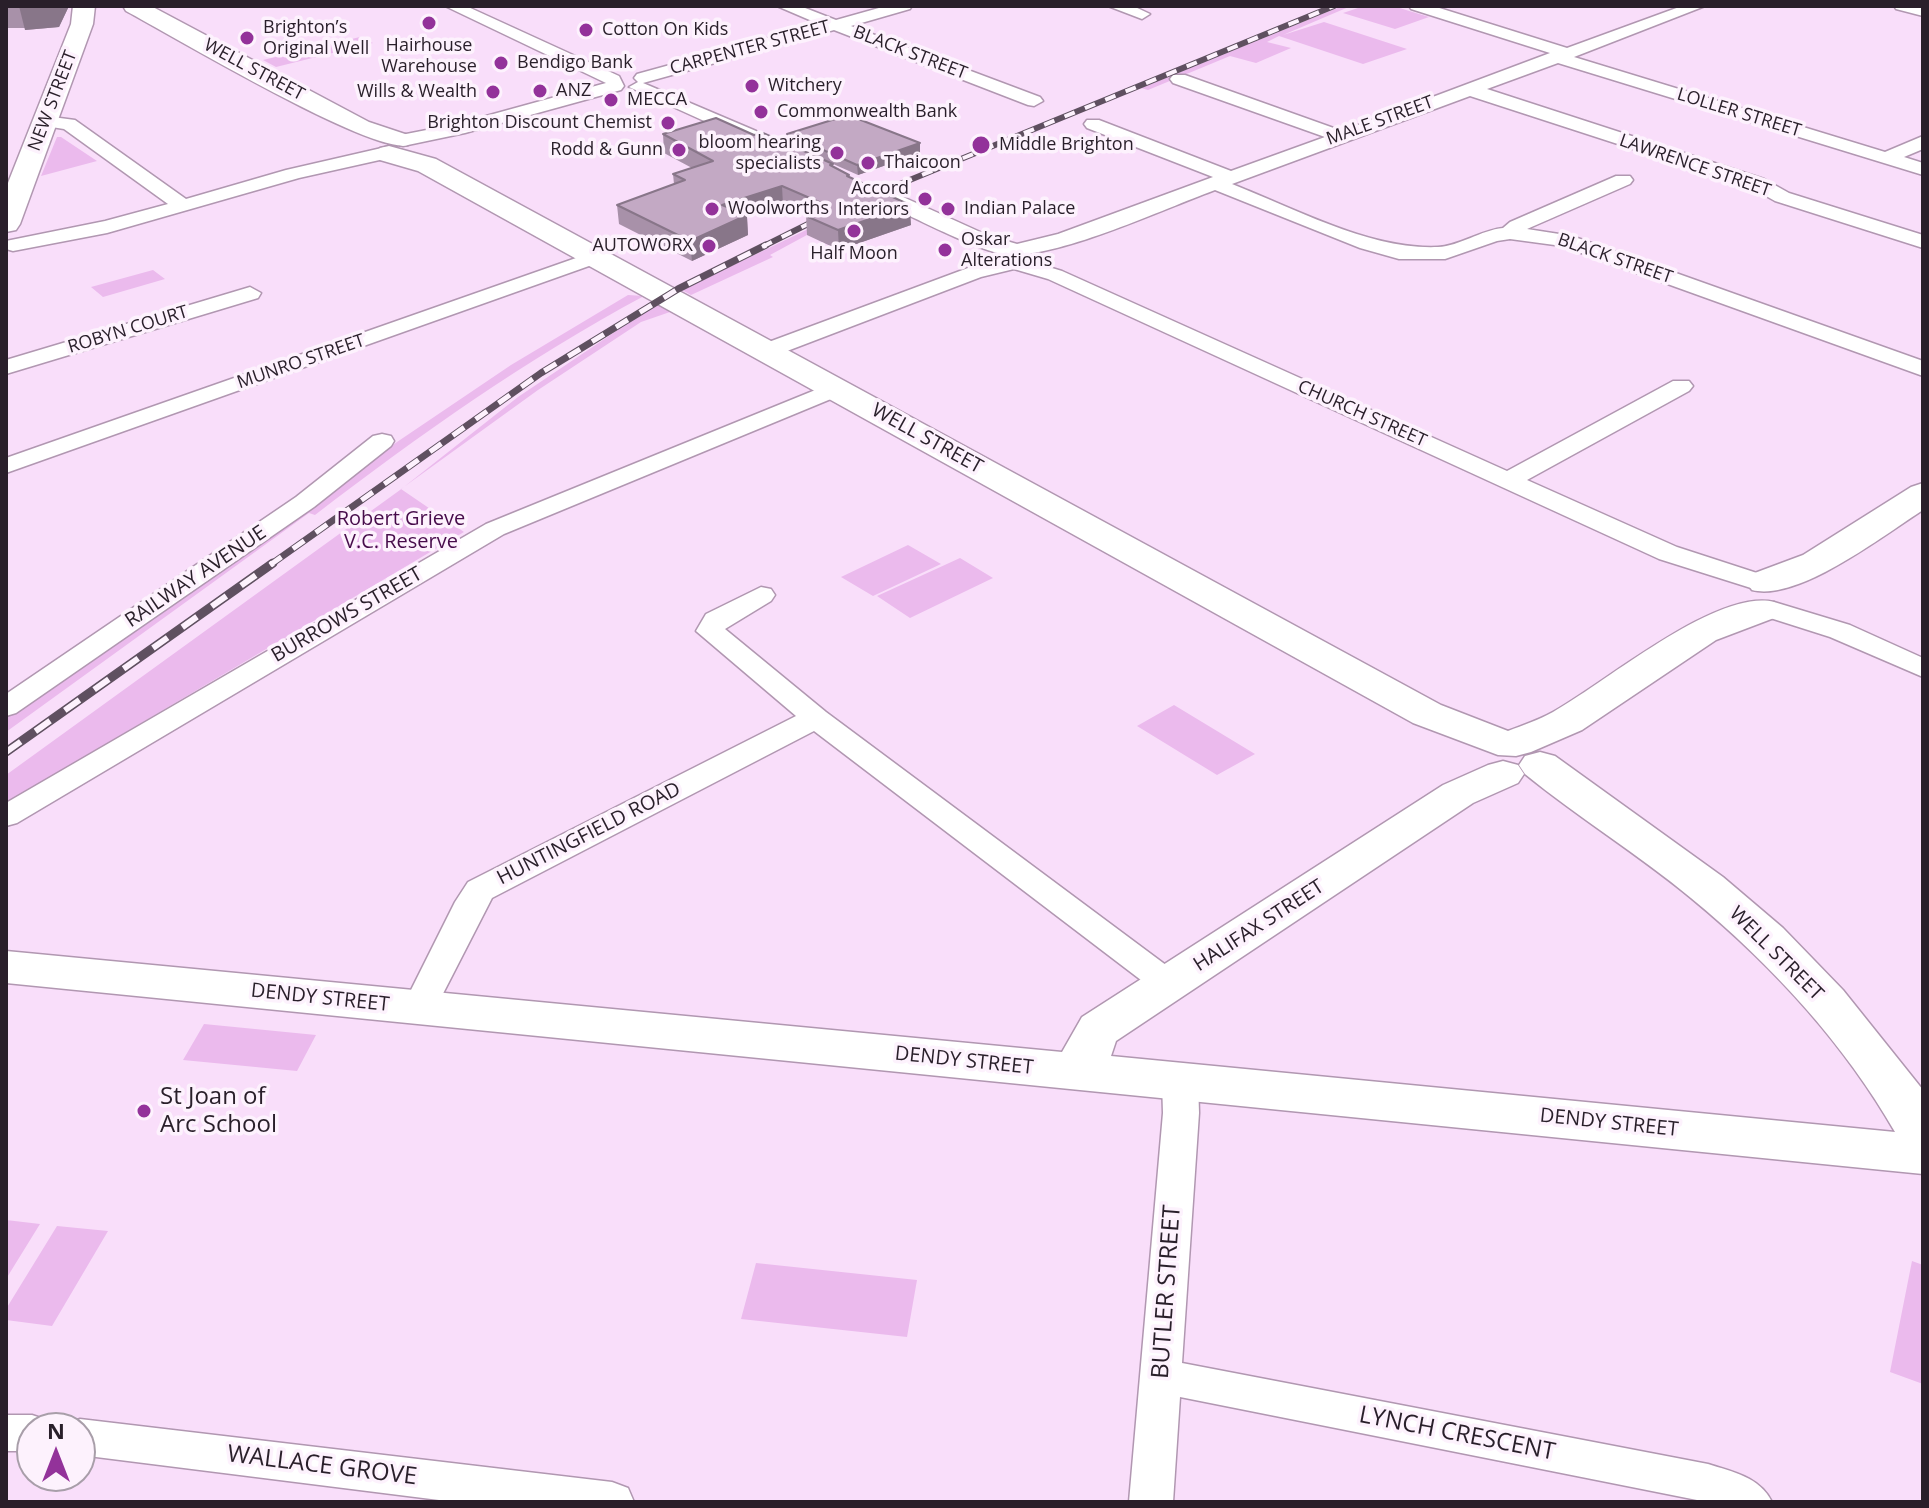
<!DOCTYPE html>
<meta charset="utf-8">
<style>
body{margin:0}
#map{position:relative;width:1929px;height:1508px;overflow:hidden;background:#f9defa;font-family:"Open Sans",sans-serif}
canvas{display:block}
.frame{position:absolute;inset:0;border:8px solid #291f2a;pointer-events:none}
.north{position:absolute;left:16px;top:1412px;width:80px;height:80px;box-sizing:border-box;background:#fdf2fd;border:2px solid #a89ea9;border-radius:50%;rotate:0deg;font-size:22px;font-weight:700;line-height:32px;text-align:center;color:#291f2a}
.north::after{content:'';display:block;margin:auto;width:28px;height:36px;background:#93329a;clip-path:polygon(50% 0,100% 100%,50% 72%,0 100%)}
</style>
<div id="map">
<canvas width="1929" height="1508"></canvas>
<div class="frame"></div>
<div class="north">N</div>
</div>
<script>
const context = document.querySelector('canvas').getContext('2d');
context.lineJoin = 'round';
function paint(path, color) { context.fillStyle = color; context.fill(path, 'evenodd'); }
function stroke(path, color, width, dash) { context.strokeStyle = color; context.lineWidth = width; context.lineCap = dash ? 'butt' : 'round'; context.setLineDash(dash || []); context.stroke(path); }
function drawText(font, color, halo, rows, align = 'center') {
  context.font = font + ' "Open Sans",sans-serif'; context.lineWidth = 7; context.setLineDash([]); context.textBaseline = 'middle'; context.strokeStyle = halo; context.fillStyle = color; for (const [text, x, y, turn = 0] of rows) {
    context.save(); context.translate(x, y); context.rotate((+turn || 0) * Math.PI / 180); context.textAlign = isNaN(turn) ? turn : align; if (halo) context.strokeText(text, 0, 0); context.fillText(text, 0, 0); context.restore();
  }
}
paint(new Path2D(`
 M1342,6H1351L1283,35L1324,22L1407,49L1363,64L1279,36L1267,42L1291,48L1256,63L1230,56L1148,90L1141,88Z
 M1364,6H1393L1429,17L1395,29L1343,13Z
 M360,37L373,43L276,67L263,60Z
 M57,137H61L97,161L41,176Z
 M864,202L866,203L770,255L773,257L691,295L682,290Z
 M153,270L165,279L103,297L91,287Z
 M628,295L644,296C528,358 419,435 315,515L309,513L6,732V716L307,509L397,442L511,365Z
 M658,303L670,312L641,322L538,390L401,489L464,532L6,803V775L400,490L518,397Z
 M908,545L941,564L873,596L841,577Z
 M960,558L993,578L910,618L877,596Z
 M1174,705L1255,754L1217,775L1137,726Z
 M204,1024L316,1035L297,1071L183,1060Z
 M6,1220L40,1224L6,1279Z
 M57,1226L108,1231L52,1326L6,1320V1309Z
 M1912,1261L1923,1265V1384L1890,1372Z
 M756,1263L917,1280L907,1337L741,1319Z`), '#ebbaed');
const street = new Path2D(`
 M445,6H466L619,76L624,86L621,90L465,133L403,146L396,144L394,140L396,136L457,124L606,83Z
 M777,6H800L836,20L886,6H912L910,9L851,26L1040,97L1043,101L1034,106L1028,105L834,30L643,83L756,131L759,135L756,139H744L629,87L638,82L634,78L637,74L819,24Z
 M1108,6H1133L1150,14L1142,19Z
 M1409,6H1433L1567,48L1682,6H1705L1574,57L1885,152L1923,136V149L1904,157L1923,163V175L1558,63L1487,89L1764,179L1789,193L1923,235V248L1775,201L1750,187L1470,96L1232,184C1296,209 1370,250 1438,247C1460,246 1481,230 1503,228L1510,222L1616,176H1630L1633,180L1630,184L1527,229L1572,236L1923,361V376L1562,246L1510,239L1497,241L1445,259H1399L1360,248L1215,190C1161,210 1063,256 1009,255C982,254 897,209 867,195L864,191L867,187H881L989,236L1017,244L1058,234L1213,177L1087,128L1084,124L1087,120H1099L1231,171L1325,137L1173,83L1170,79L1173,75H1185L1342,131L1550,53L1411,9Z
 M1894,6H1923V16L1896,9Z
 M45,116L75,120L186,199L286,170L386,147L395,153L393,157L299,178L107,233L13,251L6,249V241L105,221L168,204L64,129L39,125L36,121L39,117Z
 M596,251L603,253L606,257L603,261L6,473V458Z
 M1007,259H1022L1062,271L1507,471L1673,381H1689L1693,386L1689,391L1527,480L1677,547L1760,574L1764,580L1760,586L1751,588L1659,559L1048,279L1014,269L981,277L774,356H758L755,351L758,346L968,268Z
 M250,287L261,293L258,298L6,374V360Z
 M835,382L843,384L847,389L843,394L504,534L17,823L6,826V803L486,524Z
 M382,434L391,436L394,441L391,446L314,507L16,713L6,716V694L296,497L373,436Z
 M761,587L771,589L775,595L771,601L725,629L826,712L1182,977L1187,985L1182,993L1170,997L1158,993L814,731L492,898L431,1017L419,1020L407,1017L402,1008L455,902L468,882L796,716L696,631L706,614Z
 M1774,602L1850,625L1923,658V677L1830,637L1764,616L1760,610L1764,604Z
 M1180,1068L1193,1072L1198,1081L1199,1113L1182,1363L1708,1464C1733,1472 1760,1477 1772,1502H1707L1180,1397L1173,1502H1129L1163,1113L1162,1081L1167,1072Z
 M6,1415H32L47,1420L51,1428H32V1451H6Z
 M80,1419L612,1482L628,1488L634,1502H455L80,1455V1428H63L65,1424Z`);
const secondary = new Path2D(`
 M73,6H95L93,24L20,224L16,230L6,232V188L71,24Z
 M123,6H151L369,122L408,135L412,140L408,145C372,155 171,35 126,11Z
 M389,146L436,159L1441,705L1508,731C1523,725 1539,720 1553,712C1604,684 1717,588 1774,602L1779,610L1774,618L1716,640L1582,730L1531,752L1516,756L1498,755L1413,723L418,171L380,160L376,154L380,148Z
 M1923,483V510C1884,535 1798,602 1752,590L1746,582L1752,574L1803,555L1911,487Z
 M1540,752L1555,756L1723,877L1783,928L1843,990L1923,1090V1174L6,983V951L1062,1052L1082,1017L1443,785L1488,765L1503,761L1518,765L1524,774L1518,783L1473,803L1116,1041L1111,1056L1895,1132C1844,1043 1770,963 1691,898C1638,854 1579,818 1525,774L1519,765L1525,756Z`);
stroke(street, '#b197b1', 3);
stroke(secondary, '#b197b1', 3);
paint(street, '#fff');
paint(secondary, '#fff');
const railFar2 = new Path2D(`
 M861,200L1334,6
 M762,247L828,214`);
const railFar1 = new Path2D(`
 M270,565L541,373L678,289L766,245`);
const rail = new Path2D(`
 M6,752L273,563`);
stroke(railFar2, '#5f5060', 6);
stroke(railFar1, '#5f5060', 7);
stroke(rail, '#5f5060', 9);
stroke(railFar2, '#fdf2fd', 4, [11]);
stroke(railFar1, '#fdf2fd', 5, [14]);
stroke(rail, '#fdf2fd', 6, [18]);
paint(new Path2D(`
 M6,6H69L59,27L25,30V28H6Z
 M663,134L754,135L833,164V167L849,175V177L911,225L839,250L807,235L806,215L783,205L747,217L748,235L692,261L619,224L617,205L674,184L673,174L692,168L664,153Z
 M787,134L920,153L858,175L788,144Z`), '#a891a9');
paint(new Path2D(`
 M19,6H69L59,27L25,30Z
 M920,143V153L858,175L857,165Z
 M782,186L783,205L747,217L748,235L692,261L690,241L722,205Z
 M910,205L911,225L839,250L838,230Z`), '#887689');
const building = new Path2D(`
 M848,115L920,143L857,165L787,134Z
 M716,118L754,135L763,133L833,164L830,165L849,175L847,176L910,205L838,230L806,216L826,205L782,186L722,205L747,215L690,241L617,205L685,180L673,174L713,161L663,134Z`);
paint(building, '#c3a9c4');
stroke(building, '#887689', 2);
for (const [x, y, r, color] of [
 [429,23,8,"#93329a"],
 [586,30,8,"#93329a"],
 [247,38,8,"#93329a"],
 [501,63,8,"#93329a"],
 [752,86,8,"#93329a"],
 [540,91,8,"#93329a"],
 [493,92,8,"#93329a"],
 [611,100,8,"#93329a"],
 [761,112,8,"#93329a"],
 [668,123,8,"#93329a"],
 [981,145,10,"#93329a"],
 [679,150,8,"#93329a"],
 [837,153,8,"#93329a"],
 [868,163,8,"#93329a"],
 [925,199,8,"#93329a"],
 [712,209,8,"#93329a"],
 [948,209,8,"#93329a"],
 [854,231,8,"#93329a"],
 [709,246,8,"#93329a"],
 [945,250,8,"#93329a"],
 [144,1111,8,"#93329a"]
]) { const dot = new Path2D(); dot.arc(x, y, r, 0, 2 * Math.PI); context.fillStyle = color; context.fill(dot); stroke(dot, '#fdf2fd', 3); }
drawText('18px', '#291f2a', '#fdf2fd', [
 ["Brighton’s",263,28],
 ["Original Well",263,49],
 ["Cotton On Kids",602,30],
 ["Hairhouse",429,46,"center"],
 ["Warehouse",429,67,"center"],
 ["Bendigo Bank",517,63],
 ["Witchery",768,86],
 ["ANZ",556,91],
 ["Wills & Wealth",477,92,"right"],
 ["MECCA",627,100],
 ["Commonwealth Bank",777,112],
 ["Brighton Discount Chemist",652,123,"right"],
 ["bloom hearing",821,143,"right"],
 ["specialists",821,164,"right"],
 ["Middle Brighton",999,145],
 ["Rodd & Gunn",663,150,"right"],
 ["Thaicoon",884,163],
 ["Accord",909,189,"right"],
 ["Interiors",909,210,"right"],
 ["Woolworths",728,209],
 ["Indian Palace",964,209],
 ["Oskar",961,240],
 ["Alterations",961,261],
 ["AUTOWORX",693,246,"right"],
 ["Half Moon",854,254,"center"]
], 'left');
drawText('18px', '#291f2a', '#fdf2fd', [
 ["CARPENTER STREET",750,48,-15],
 ["BLACK STREET",910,53,21],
 ["WELL STREET",254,70,28],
 ["NEW STREET",53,101,-69],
 ["LOLLER STREET",1739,113,17],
 ["MALE STREET",1380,121,-20],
 ["LAWRENCE STREET",1695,166,19],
 ["BLACK STREET",1615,259,19],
 ["ROBYN COURT",128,330,-17],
 ["MUNRO STREET",301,362,-19],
 ["CHURCH STREET",1362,414,24]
]);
drawText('20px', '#291f2a', '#fdf2fd', [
 ["WELL STREET",927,439,29],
 ["RAILWAY AVENUE",196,577,-34],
 ["BURROWS STREET",347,615,-30],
 ["HUNTINGFIELD ROAD",589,834,-27],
 ["HALIFAX STREET",1259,926,-33],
 ["WELL STREET",1776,954,45],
 ["DENDY STREET",320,998,6],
 ["DENDY STREET",964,1061,6],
 ["DENDY STREET",1609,1123,6]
]);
drawText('20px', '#470c4b', '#fdf2fd', [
 ["Robert Grieve",401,519],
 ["V.C. Reserve",401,542]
]);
drawText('24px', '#291f2a', '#fdf2fd', [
 ["St Joan of",160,1097],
 ["Arc School",160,1125]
], 'left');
drawText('24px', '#291f2a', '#fdf2fd', [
 ["BUTLER STREET",1167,1292,-86],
 ["LYNCH CRESCENT",1457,1434,11],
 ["WALLACE GROVE",322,1466,7]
]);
</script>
